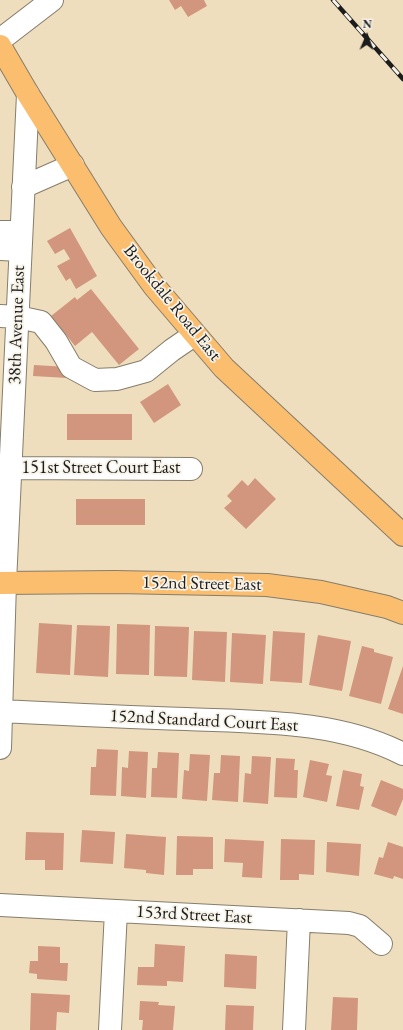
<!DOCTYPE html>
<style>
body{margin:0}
#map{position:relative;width:403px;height:1030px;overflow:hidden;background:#efdebd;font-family:"EB Garamond",serif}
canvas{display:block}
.north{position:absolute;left:347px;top:16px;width:40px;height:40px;-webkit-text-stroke:3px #f7f3e8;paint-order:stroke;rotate:2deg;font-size:11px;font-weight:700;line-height:16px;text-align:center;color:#1c1c1c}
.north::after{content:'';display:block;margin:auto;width:14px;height:18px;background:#1c1c1c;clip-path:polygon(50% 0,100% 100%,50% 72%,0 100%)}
</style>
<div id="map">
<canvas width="403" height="1030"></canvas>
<div class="north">N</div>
</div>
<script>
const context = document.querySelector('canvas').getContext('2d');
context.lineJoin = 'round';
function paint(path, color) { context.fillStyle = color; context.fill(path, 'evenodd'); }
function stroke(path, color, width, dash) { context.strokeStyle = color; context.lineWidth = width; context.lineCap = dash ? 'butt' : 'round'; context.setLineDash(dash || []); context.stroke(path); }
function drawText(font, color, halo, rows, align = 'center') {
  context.font = font + ' "EB Garamond",serif'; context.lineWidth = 3.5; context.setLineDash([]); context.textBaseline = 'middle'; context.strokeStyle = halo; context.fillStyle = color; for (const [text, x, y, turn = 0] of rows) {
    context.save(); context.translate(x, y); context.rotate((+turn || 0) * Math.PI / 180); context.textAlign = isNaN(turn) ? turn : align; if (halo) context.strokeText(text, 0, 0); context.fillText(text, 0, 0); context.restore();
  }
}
paint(new Path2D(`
 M169,0H204L207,6L188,17L181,6L175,10Z
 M70,228L97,276L76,289L70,278L66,281L57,266L70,259L64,249L55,254L47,241Z
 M91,289L139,349L119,365L92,332L75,346L51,316L75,297L77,300Z
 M34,365L68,367L67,378L33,376Z
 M168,384L181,405L154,423L140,402Z
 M67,414H132V440H67Z
 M255,478L276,499L246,529L224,508L232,501L227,496L242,480L248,486Z
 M76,499H145V525H76Z
 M39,623L72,625L70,675L36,673Z
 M117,624L150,625L149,675L116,674Z
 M77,625L110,626L108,677L74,675Z
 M155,626L189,627L187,677L154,676Z
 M194,631L227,632L225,682L192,680Z
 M273,631L305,633L302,683L270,681Z
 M232,633L266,635L263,684L230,682Z
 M318,635L351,641L342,691L309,685Z
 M362,646L374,649V652L393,657L381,704L349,696Z
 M403,666V714L388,709Z
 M97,749L118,750L116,796L90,795L91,767H96Z
 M129,751L148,752L146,798L121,796L122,767L128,768Z
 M158,752L179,753L177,798L151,797L152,768H157Z
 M190,754L210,755L207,801L182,799L184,770L189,771Z
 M221,755L240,756L238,802L212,800L214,773H220Z
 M252,756L271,757L268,804L243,802L245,773L251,774Z
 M276,758L295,759L294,770H298L297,798L274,797Z
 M310,760L329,764L326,775L332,776L327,802L303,797Z
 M343,770L362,774L360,786L364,787L359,810L336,806Z
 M381,780L403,789V799L396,816L371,806Z
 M82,830L115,832L113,864L80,862Z
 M26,832L64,833L63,870H45V860H25Z
 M126,834L166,837L164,875L146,873V870L124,868Z
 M177,836L213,837V869H193V875H176Z
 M225,839L264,841L262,878L242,877L243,863L224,862Z
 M281,839L315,840L314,875L299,874V880H280Z
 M327,842L361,844L359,876L326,872Z
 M388,842L403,847V879L394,876L393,879L374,874L379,857L383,858Z
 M155,944L185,946L183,982L167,981V986L137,985L138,967H154Z
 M38,946L60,947V963H68L67,981L37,979V974L29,973L30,961H38Z
 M225,954L257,956L256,989L224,987Z
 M31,993L70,995L69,1013L57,1012L56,1030H30Z
 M333,997L358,998L357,1030H331Z
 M140,1001L159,1002L158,1005L175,1006L173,1030H142L143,1020H139Z
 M226,1005L254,1006L253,1030H225Z`), '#d1967d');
const minor = new Path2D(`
 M0,40L52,0
 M23,187L73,165
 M0,232H21
 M0,249L20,250
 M0,316L18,317L41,322L56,341L71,367L95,380L117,379L146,371L172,350L194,335
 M11,468L191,469
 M2,711C63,714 125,717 186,719C258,722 337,720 403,754
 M0,748L5,583L28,94
 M0,905L349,923L360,926L381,944
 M110,1030L116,911
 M294,1030L299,920`);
const major = new Path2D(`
 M0,46L28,94L111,227L154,286L224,368L403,535
 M0,583L116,582L267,585L321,592L387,607L403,613`);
stroke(minor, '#867d6c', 24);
stroke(major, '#867d6c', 24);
stroke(minor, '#fff', 22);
stroke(major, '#fabe6e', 22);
const rail = new Path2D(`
 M333,0L403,79`);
stroke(rail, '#1c1c1c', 4.5);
stroke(rail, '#f7f3e8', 3, [9]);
drawText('18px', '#1c1c1c', '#f7f3e8', [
 ["Brookdale Road East",172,303,51],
 ["38th Avenue East",17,325,-88],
 ["151st Street Court East",101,468],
 ["152nd Street East",202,584,1],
 ["152nd Standard Court East",204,721,3],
 ["153rd Street East",194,915,3]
]);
</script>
